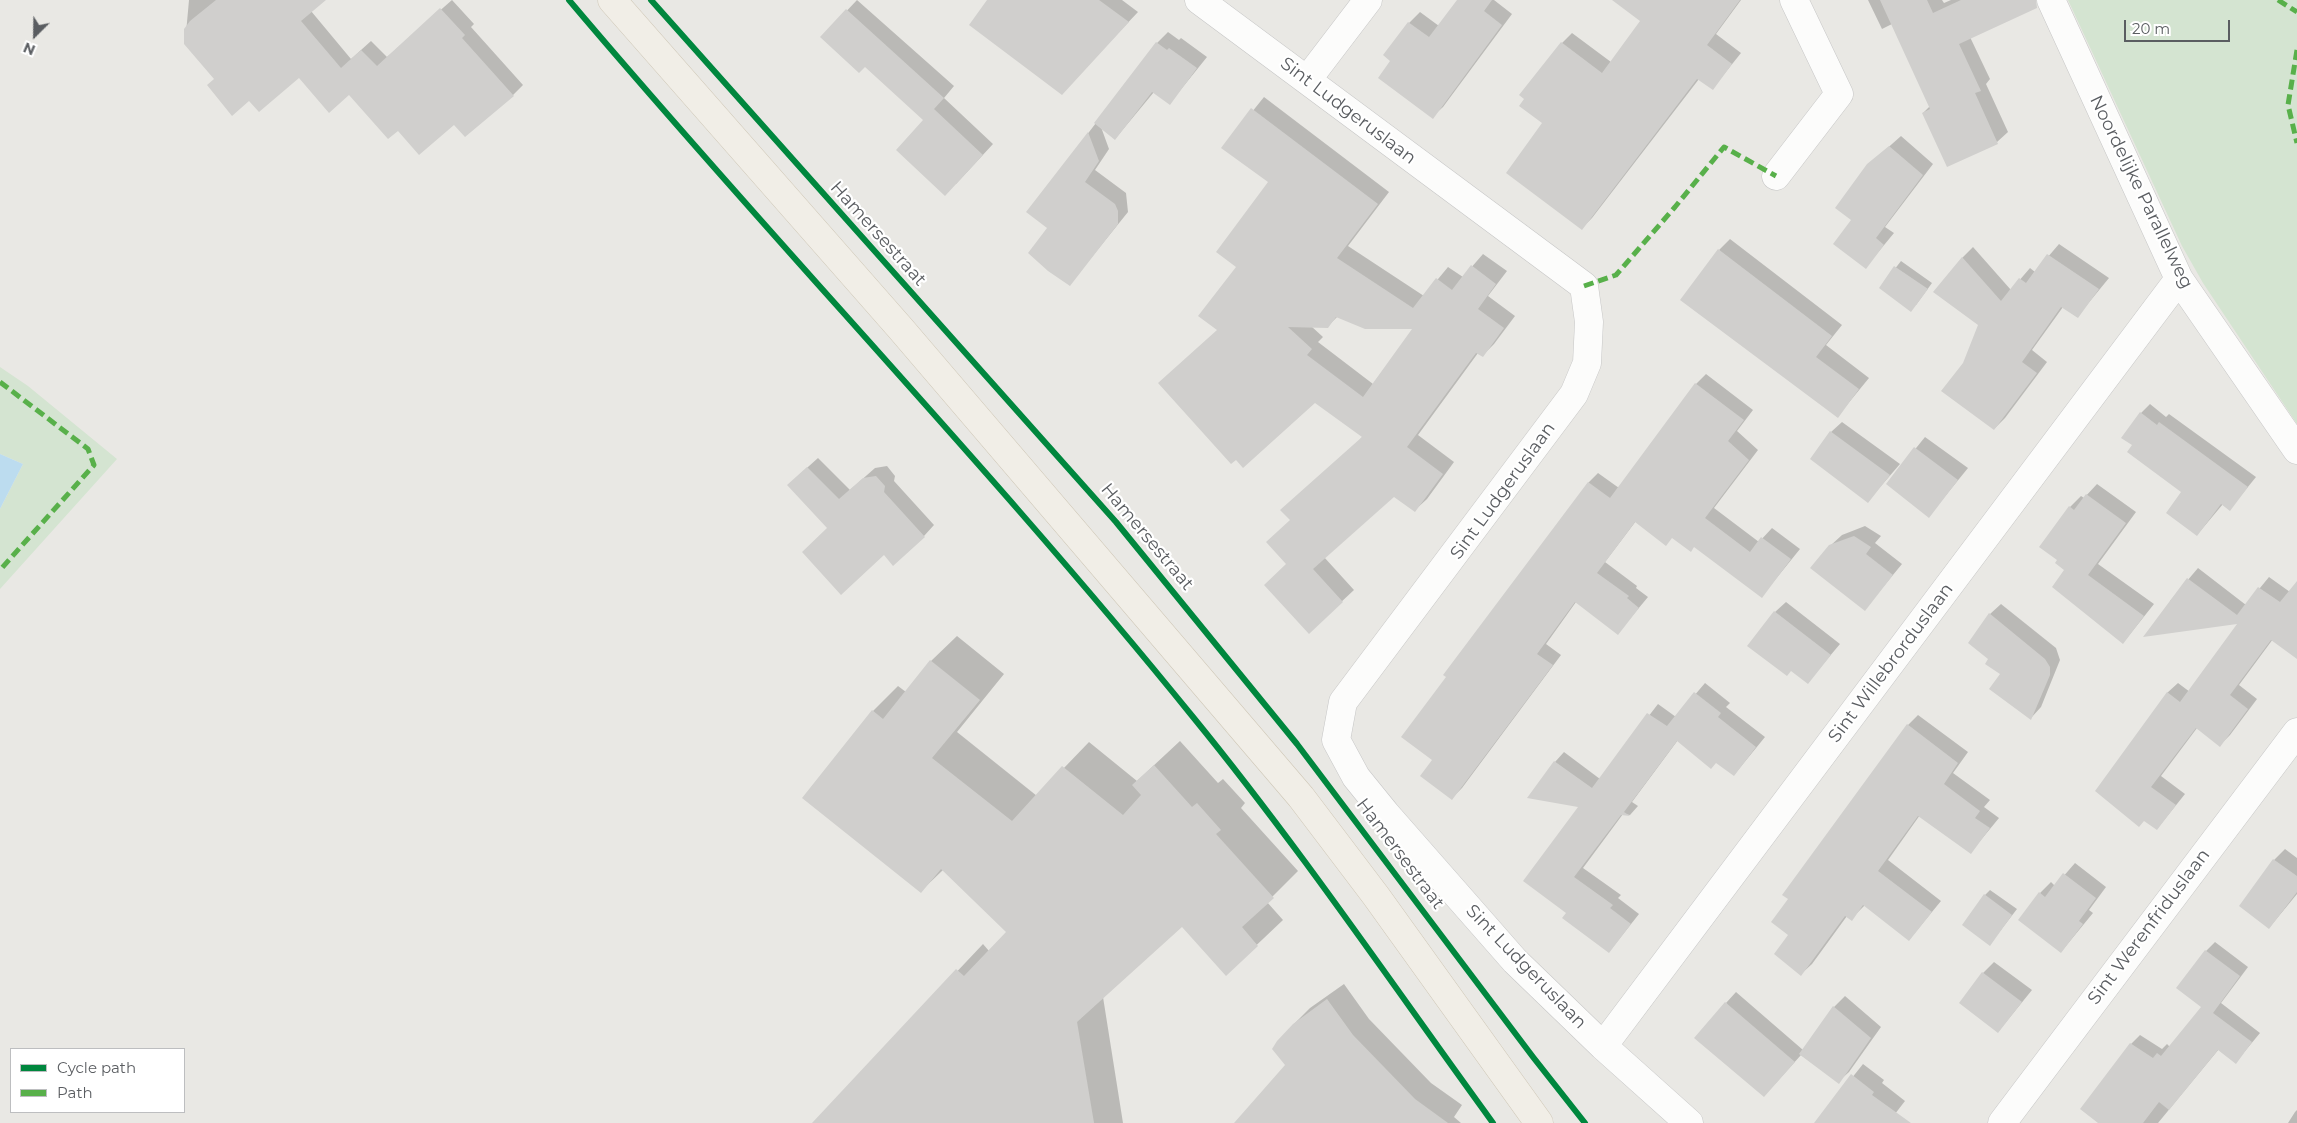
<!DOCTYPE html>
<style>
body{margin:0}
#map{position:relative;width:2297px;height:1123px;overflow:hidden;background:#e9e8e4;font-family:Montserrat,sans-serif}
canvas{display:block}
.legend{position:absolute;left:10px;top:1048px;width:175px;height:65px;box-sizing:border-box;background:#fff;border:1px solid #bdbec0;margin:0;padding:6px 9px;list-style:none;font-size:15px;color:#5a5d61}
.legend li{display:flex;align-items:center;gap:10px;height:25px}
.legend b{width:25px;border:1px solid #bdbec0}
.north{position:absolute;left:10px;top:10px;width:50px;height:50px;-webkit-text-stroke:4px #fff;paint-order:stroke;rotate:203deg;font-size:14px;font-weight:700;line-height:20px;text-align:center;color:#5a5d61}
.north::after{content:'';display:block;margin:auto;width:18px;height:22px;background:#5a5d61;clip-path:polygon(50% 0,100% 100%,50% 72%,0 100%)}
.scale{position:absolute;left:2124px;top:20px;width:106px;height:22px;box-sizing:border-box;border:2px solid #5a5d61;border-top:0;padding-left:6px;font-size:15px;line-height:18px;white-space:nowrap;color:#5a5d61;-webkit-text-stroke:4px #fff;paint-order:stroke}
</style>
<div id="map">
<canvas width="2297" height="1123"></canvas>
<ul class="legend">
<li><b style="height:6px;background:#00873e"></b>Cycle path</li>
<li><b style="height:6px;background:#58b04a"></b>Path</li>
</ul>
<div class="north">N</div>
<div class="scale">20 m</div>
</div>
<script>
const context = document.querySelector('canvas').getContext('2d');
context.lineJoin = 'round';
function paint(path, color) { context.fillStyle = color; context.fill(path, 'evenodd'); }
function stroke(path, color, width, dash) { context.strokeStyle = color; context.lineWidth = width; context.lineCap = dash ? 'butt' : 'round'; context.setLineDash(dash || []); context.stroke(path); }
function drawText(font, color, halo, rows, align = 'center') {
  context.font = font + ' Montserrat,sans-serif'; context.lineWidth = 4.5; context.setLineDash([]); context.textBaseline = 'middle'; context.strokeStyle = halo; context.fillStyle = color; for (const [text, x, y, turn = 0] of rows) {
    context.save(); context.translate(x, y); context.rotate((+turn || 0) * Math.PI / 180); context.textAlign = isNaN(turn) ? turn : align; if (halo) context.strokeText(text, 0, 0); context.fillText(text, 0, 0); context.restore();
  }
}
paint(new Path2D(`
 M2068,0H2297V424L2203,283L2182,246Z
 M0,367L28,386L117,459L0,589V509L23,464L0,454Z`), '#d4e4d1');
paint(new Path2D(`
 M0,454L23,464L0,509Z`), '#bcdcef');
paint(new Path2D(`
 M189,0H322L311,11L351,59L371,41L387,57L452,0L474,24L471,27L523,85L513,95L454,124L398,129L349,94L299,76L215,78L185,44Z
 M857,0L954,86L944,98L993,144L956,184L925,120L865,65L822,37Z
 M995,0H1122L1138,12L1071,83Z
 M1459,0H1494L1512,14L1443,107L1432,117L1392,61L1409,23L1420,12L1439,26Z
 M1659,0H1741L1716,34L1741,53L1713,88L1699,79L1592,218L1582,228L1544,123L1562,43L1572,33L1611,62Z
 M1868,0H1942L1944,3L1951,0H2018L1970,37L1990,79L1986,84L2008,132L1997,142L1923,113L1930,106L1892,24L1882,29Z
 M1168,32L1179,40L1181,38L1207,57L1170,103L1154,92L1115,139L1101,127L1109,149L1095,170L1126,193L1128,212L1070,284L1049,228L1028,212L1157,43Z
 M1264,97L1389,192L1348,246L1424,296L1448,267L1463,277L1483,254L1507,271L1488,296L1515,316L1494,344L1482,356L1478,353L1418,435L1454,462L1427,499L1415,510L1394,495L1324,557L1354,590L1309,632L1287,564L1291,519L1363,436L1218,330L1237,266L1270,182L1223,148ZM1338,316L1414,328L1373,384L1318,342L1323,337L1311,326H1328Z
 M1901,136L1933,164L1885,227L1894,233L1866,267L1852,219L1865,168Z
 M1730,239L1842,325L1826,345L1869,378L1837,417L1719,250Z
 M2059,244L2109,278L2077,317L2063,307L2032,350L2047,362L2005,418L1994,429L1964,363L1980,325L1962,258L1973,247L2011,290L2030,268L2035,272Z
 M1901,261L1932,283L1916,305L1880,288Z
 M1706,374L1753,410L1737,431L1758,450L1714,508L1759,542L1772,528L1800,549L1762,596L1695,546L1636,521L1605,562L1637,586L1636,588L1648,597L1618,633L1576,602L1546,644L1561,655L1462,788L1452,798L1433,760L1448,677L1445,675L1589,482L1598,473L1619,488L1696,384Z
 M2150,404L2166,417L2169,414L2256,477L2230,509L2223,504L2197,535L2183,492L2134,445L2141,413Z
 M1842,422L1900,464L1868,501L1831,432Z
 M1925,437L1968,468L1929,516L1887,484Z
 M818,458L850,490L875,468L887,466L895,476L894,481L934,525L924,536L884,554L829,528L799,475Z
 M2097,484L2136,512L2098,564L2154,604L2123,643L2059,559L2041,547L2070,507L2081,496L2084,498Z
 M1865,526L1881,536L1875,543L1902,564L1865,609L1830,546L1842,535Z
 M2198,568L2246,605L2269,577L2290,592L2297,583V643L2273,639L2239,685L2257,699L2230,735L2220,745L2197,728L2161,776L2185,794L2157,829L2144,820L2167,693L2178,683L2190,692L2240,622L2170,601Z
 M1786,602L1840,644L1808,682L1775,612Z
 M2001,604L2056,648L2060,660L2041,707L2031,718L1990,658V614Z
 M957,636L1004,674L957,732L1037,796L1089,742L1137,781L1180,741L1218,783L1223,779L1245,803L1241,808L1298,871L1267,902L1283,920L1226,974L1182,925L1103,997L1123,1123H814L983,944L989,951L1008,932L943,870L921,891L873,711L898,686L906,692L931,661Z
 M1705,683L1730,703L1726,707L1765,737L1734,775L1717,762L1678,740L1632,802L1638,806L1630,815L1623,814L1583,868L1621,895L1618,898L1639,914L1609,952L1567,912L1580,806L1555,762L1564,752L1600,779L1658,704L1676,717Z
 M1918,715L1968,752L1953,773L1990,800L1984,807L1999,818L1971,852L1920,815L1888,860L1941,901L1909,940L1865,905L1851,919L1847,916L1812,964L1801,974L1790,934L1908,725Z
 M2285,849L2297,858V894L2269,928L2274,860Z
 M2075,863L2106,887L2089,910L2093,913L2061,952L2040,893L2051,882L2055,886Z
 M1990,890L2017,909L1994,939L1985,895Z
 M2215,942L2248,967L2221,1003L2260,1033L2236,1062L2219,1049L2158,1123H2099L2131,1044L2140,1035L2162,1049L2167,1044L2170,1047L2203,1006L2206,951Z
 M1994,962L2032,990L1998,1032L1983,973Z
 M1344,984L1369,1019L1431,1083L1462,1105L1454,1117L1461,1123H1236L1287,1065L1293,1025L1310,1008Z
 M1736,992L1803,1050L1834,1007L1845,996L1881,1027L1849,1072L1838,1082L1801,1055L1775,1084L1726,1003Z
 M1863,1064L1884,1080L1882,1083L1905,1101L1888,1123H1816Z
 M2297,1110V1123H2288L2295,1112Z`), '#0003');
paint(new Path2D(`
 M216,0H326L301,21L341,68L361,50L377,66L440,8L465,35L462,38L514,96L465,137L454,125L419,155L398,131L388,139L349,95L329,113L299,78L259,112L249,101L232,116L207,85L214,79L184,44V29L190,21Z
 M987,0H1099L1129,22L1062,95L969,25Z
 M1457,0H1492L1484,11L1502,25L1433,119L1378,78L1390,61L1383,55L1408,22L1429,37Z
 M1612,0H1740L1707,45L1732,64L1713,90L1697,79L1582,230L1506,173L1542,123L1519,106L1524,99L1519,95L1561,42L1602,73L1640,21Z
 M1880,0H1927L1933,13L1961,0H2036L2037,8L1959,44L1981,91L1975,93L1998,144L1947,167L1922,113L1930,109Z
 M846,9L944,98L934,109L983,155L945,196L896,150L923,120L865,67L859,73L820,37Z
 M1156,42L1167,50L1169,48L1197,68L1170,105L1152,92L1115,140L1094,123Z
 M1251,108L1378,204L1337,258L1413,308L1436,278L1452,290L1471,265L1496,284L1478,309L1504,328L1483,357L1476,353L1407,447L1443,474L1415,512L1394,497L1313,569L1343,602L1309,634L1264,585L1286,564L1266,542L1290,520L1280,510L1362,437L1315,403L1243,468L1236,460L1231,464L1158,383L1217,330L1198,316L1236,267L1216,252L1268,182L1221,148ZM1336,317L1365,329H1412L1363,397L1307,355L1312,349L1288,327L1328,328Z
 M1088,132L1099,161L1085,182L1115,204L1118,211V224L1070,286L1048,271L1028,253L1047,228L1026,212Z
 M1889,146L1923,175L1876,238L1884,245L1866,269L1833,244L1851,220L1835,208L1867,164Z
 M1718,249L1832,336L1816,357L1859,389L1838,418L1680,300Z
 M2047,254L2099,289L2078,318L2061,307L2022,362L2037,373L1994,430L1941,391L1963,363L1978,325L1933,292L1962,257L2001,301L2019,278L2026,283Z
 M1894,266L1928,289L1911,312L1879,288Z
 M1695,383L1744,420L1728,441L1749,460L1705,518L1750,552L1761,537L1791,559L1762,598L1694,547L1691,552L1672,538L1666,546L1635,522L1597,573L1629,596L1627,598L1639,608L1618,635L1575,602L1537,654L1553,665L1452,800L1420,776L1432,760L1401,737L1446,677L1443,675L1588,482L1610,498Z
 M2140,412L2157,425L2159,422L2248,487L2230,511L2221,504L2197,536L2166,513L2181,492L2127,452L2132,445L2121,438Z
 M1830,431L1890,475L1868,503L1810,459Z
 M1914,447L1958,480L1929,518L1886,484Z
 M807,467L839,499L863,478L876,476L885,486L884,492L925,537L893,566L884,555L841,595L802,552L827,528L787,485Z
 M2086,494L2126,523L2088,575L2144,616L2123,644L2052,587L2064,570L2055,563L2057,560L2039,547L2069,506L2074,510Z
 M1854,536L1871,547L1866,554L1893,575L1865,611L1810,568L1829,545Z
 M2187,578L2237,615L2258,587L2280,602L2297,581V659L2271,640L2230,695L2248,709L2220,747L2196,728L2151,787L2176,805L2157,830L2144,821L2139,827L2095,791L2167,692L2180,702L2237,624L2143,637Z
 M1774,611L1831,655L1808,684L1791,671L1787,676L1747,646Z
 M1989,613L2045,659L2050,667V675L2031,720L1989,689L2000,674L1985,664L1988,659L1968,643Z
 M930,660L980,700L932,758L1012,821L1062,766L1123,815L1141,795L1132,785L1154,765L1192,807L1197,803L1221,830L1216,834L1274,898L1242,927L1258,946L1226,976L1182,927L1077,1022L1094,1123H812L956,969L964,976L1006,932L941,869L921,893L802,798L872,710L883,719Z
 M1694,692L1721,713L1718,717L1756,747L1734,776L1716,763L1711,769L1677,741L1624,812L1630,816L1621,815L1574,877L1613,905L1610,908L1631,924L1609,953L1562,918L1566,913L1523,881L1578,807L1527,798L1554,761L1592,788L1647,713L1667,726Z
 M1907,724L1958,763L1944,784L1980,811L1975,818L1990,828L1971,854L1918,816L1878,871L1932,912L1909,941L1863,905L1852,921L1845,916L1801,976L1774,954L1788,935L1771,922L1788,899L1782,895Z
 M2273,859L2297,876V892L2269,929L2239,906Z
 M2063,873L2096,898L2079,921L2083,924L2061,953L2018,920L2039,892L2045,897Z
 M1984,894L2012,915L1990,946L1962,925Z
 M2205,950L2240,976L2213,1013L2252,1042L2236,1064L2218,1050L2169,1110L2159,1102L2143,1123H2098L2080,1109L2130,1043L2153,1058L2157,1053L2161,1056L2201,1007L2176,988Z
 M1982,972L2022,1002L1998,1033L1959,1003Z
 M1327,999L1353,1035L1415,1099L1448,1123H1234L1285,1065L1272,1049L1277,1041L1293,1024Z
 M1725,1002L1795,1062L1764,1097L1694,1038Z
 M1833,1006L1871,1038L1839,1084L1799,1054Z
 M1851,1074L1874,1092L1872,1095L1911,1123H1814Z`), '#d0cfcd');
const minor = new Path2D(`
 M1199,0L1584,286L1589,322L1587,363L1574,394L1343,702L1336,740L1356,777L1386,814L1515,961L1603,1046L1689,1123
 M2051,0L2179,279L2297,450
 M1307,80L1368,0
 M1776,176L1839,94L1794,0
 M1603,1046L2179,279
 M2002,1123L2297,732`);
const primary = new Path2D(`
 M612,0L901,329L1301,797L1376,896L1539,1123`);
stroke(minor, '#c6c6c6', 29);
stroke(primary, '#cec6b5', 29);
stroke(minor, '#fcfcfb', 28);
stroke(primary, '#f1eee7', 28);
stroke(new Path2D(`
 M2278,0L2297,12
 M2297,50L2288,105L2297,143
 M1584,286L1616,275L1675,207L1724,147L1776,176
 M0,382L88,449L94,465L0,570`), '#58b04a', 5, [10, 5]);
stroke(new Path2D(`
 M569,0C773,242 994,471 1193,717C1300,848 1394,987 1493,1123
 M651,0L1116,522L1297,744L1533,1057L1585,1123`), '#00873e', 6);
drawText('18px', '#5a5d61', '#fff', [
 ["Sint Ludgeruslaan",1348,111,37],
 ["Noordelijke Parallelweg",2141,192,64],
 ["Hamersestraat",878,234,48],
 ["Sint Ludgeruslaan",1503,491,-54],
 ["Hamersestraat",1147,537,50],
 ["Sint Willebrorduslaan",1891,663,-53],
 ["Hamersestraat",1400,854,53],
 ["Sint Werenfriduslaan",2149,927,-53],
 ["Sint Ludgeruslaan",1526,967,46]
]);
</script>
